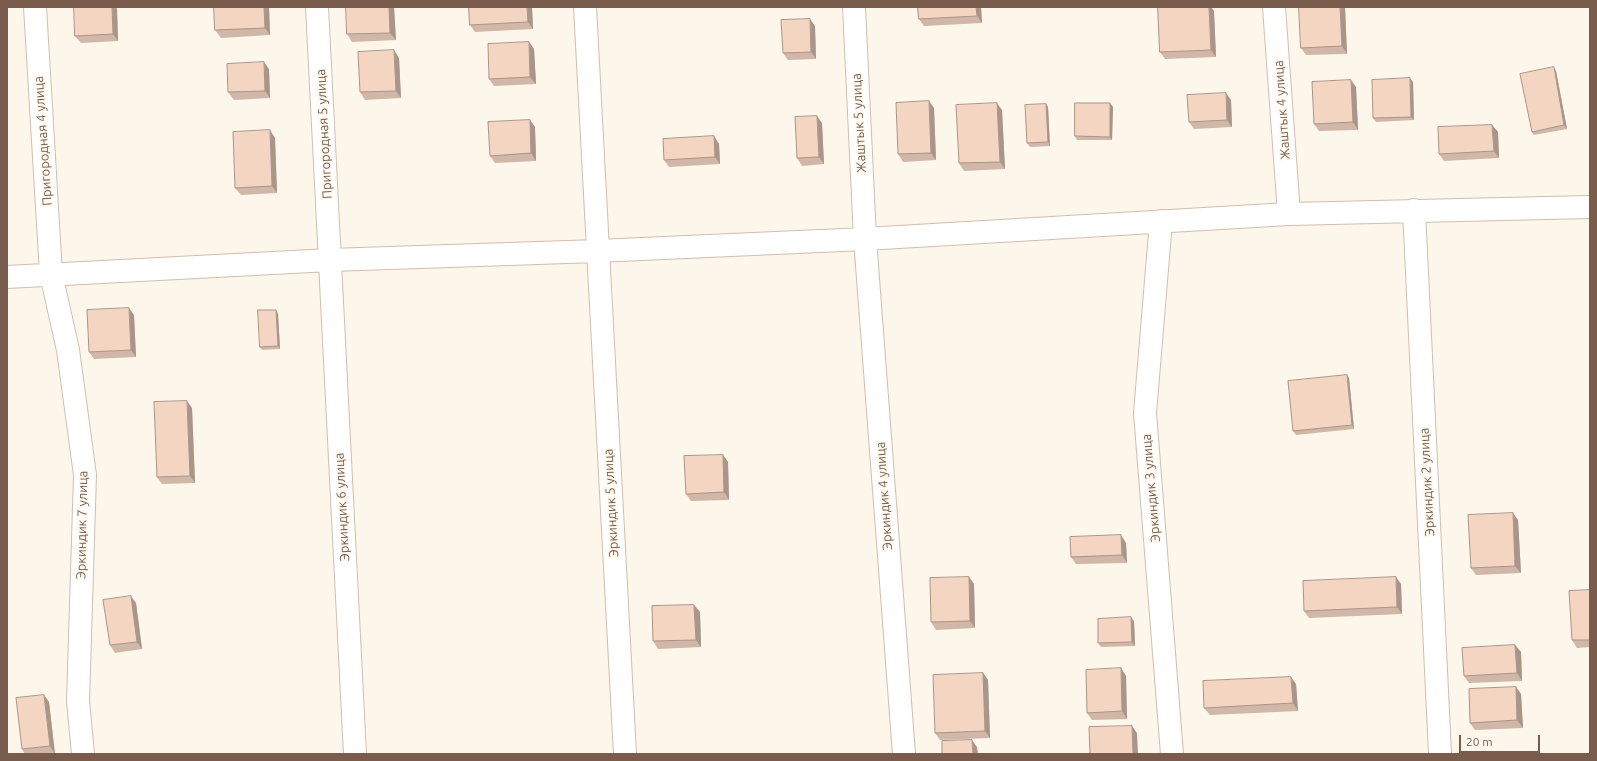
<!DOCTYPE html>
<meta charset="utf-8">
<style>
body{margin:0}
#map{position:relative;width:1597px;height:761px;overflow:hidden;background:#fdf6eb;font-family:Ubuntu,sans-serif}
canvas{display:block}
.frame{position:absolute;inset:0;border:8px solid #7a5c4d;pointer-events:none}
.scale{position:absolute;left:1459px;top:735px;width:81px;height:18px;box-sizing:border-box;border:2px solid #7a5c4d;border-top:0;padding-left:5px;font-size:12px;line-height:14px;white-space:nowrap;color:#7a5c4d;-webkit-text-stroke:3px #fffaf2;paint-order:stroke}
</style>
<div id="map">
<canvas width="1597" height="761"></canvas>
<div class="frame"></div>
<div class="scale">20 m</div>
</div>
<script>
const context = document.querySelector('canvas').getContext('2d');
context.lineJoin = 'round';
function stroke(path, color, width, dash) { context.strokeStyle = color; context.lineWidth = width; context.lineCap = dash ? 'butt' : 'round'; context.setLineDash(dash || []); context.stroke(path); }
function paint(path, color) { context.fillStyle = color; context.fill(path, 'evenodd'); }
function drawText(font, color, halo, rows, align = 'center') {
  context.font = font + ' Ubuntu,sans-serif'; context.lineWidth = 4; context.setLineDash([]); context.textBaseline = 'middle'; context.strokeStyle = halo; context.fillStyle = color; for (const [text, x, y, turn = 0] of rows) {
    context.save(); context.translate(x, y); context.rotate((+turn || 0) * Math.PI / 180); context.textAlign = isNaN(turn) ? turn : align; if (halo) context.strokeText(text, 0, 0); context.fillText(text, 0, 0); context.restore();
  }
}
const street = new Path2D(`
 M35,7L51,274L68,350L85,475L78,701L83,754
 M317,7L355,754
 M585,7L625,754
 M854,7L865,239L904,754
 M1274,7L1289,214
 M1414,210L1440,754
 M1161,221L1145,413L1172,754
 M7,277L330,260L597,251L865,239L1289,214L1590,207`);
stroke(street, '#d1beaf', 24);
stroke(street, '#fff', 22);
paint(new Path2D(`
 M214,7H269L270,35L221,38L215,30Z
 M394,7L396,40L352,42L347,34Z
 M469,7H532L533,29L475,32L470,25Z
 M918,7H981L982,23L924,26L919,19Z
 M1158,7H1211L1214,11L1216,57L1165,59L1160,52Z
 M1345,7L1347,54L1306,55L1301,48Z
 M117,9L118,41L81,43L75,36Z
 M815,26L816,59L788,60L783,53Z
 M529,42L534,49L536,84L494,86L489,79Z
 M399,58L401,98L365,100L360,92Z
 M269,69L270,98L234,100L228,92Z
 M1556,71L1567,129L1534,135L1532,132Z
 M1413,82L1414,120L1376,122L1373,118Z
 M1356,87L1358,130L1319,131L1314,124Z
 M1231,100L1232,127L1194,129L1189,122Z
 M929,101L934,108L936,160L903,162L898,154Z
 M1110,103L1113,107L1112,140H1077L1075,136Z
 M1046,104L1048,107L1050,146L1030,147L1027,143Z
 M1002,110L1005,169L964,171L959,163Z
 M530,120L535,127L536,161L495,163L490,156Z
 M822,123L824,164L802,166L797,158Z
 M1492,125L1498,132L1499,158L1444,161L1439,154Z
 M714,136L719,144L720,164L669,167L664,160Z
 M275,138L277,193L241,195L235,188Z
 M276,310L278,314L280,349L262,350L260,347Z
 M134,315L136,357L94,359L89,352Z
 M1349,378L1354,429L1296,435L1293,431Z
 M192,408L195,483L162,484L157,477Z
 M723,455L728,462L729,500L691,501L686,494Z
 M1518,520L1521,573L1476,575L1471,568Z
 M1126,543L1127,563L1076,564L1071,557Z
 M969,577L974,584L975,628L936,630L931,622Z
 M1401,584L1402,614L1309,618L1304,611Z
 M1590,590V647L1577,648L1572,640Z
 M136,603L142,649L115,653L110,645Z
 M694,605L700,612L701,647L658,649L653,641Z
 M1134,621L1135,646L1101,647L1098,643Z
 M1515,645L1521,652L1522,681L1469,683L1464,676Z
 M1121,668L1126,676L1127,719L1092,720L1087,713Z
 M983,673L988,680L990,738L940,740L935,733Z
 M1296,684L1298,711L1210,715L1204,708Z
 M1516,687L1521,694L1523,728L1475,730L1470,723Z
 M44,695L49,702L55,754H25L22,749Z`), '#d1b7a7');
paint(new Path2D(`
 M112,7H116L117,9L118,41L113,34Z
 M264,7H269L270,35L265,28Z
 M389,7H394L396,40L390,33Z
 M527,7H532L533,29L528,22Z
 M976,7H981L982,23L977,16Z
 M1209,7H1211L1214,11L1216,57L1211,50Z
 M1340,7H1345L1347,54L1342,46Z
 M810,19L815,26L816,59L811,52Z
 M529,42L534,49L536,84L530,77Z
 M394,50L399,58L401,98L396,91Z
 M264,62L269,69L270,98L265,91Z
 M1554,67L1556,71L1567,129L1564,125Z
 M1410,78L1413,82L1414,120L1411,117Z
 M1351,80L1356,87L1358,130L1353,122Z
 M1226,93L1231,100L1232,127L1227,120Z
 M929,101L934,108L936,160L931,153Z
 M997,103L1002,110L1005,169L1000,162Z
 M1110,103L1113,107L1112,140L1110,137Z
 M1046,104L1048,107L1050,146L1048,142Z
 M817,116L822,123L824,164L819,157Z
 M530,120L535,127L536,161L531,153Z
 M1492,125L1498,132L1499,158L1494,151Z
 M270,130L275,138L277,193L272,186Z
 M714,136L719,144L720,164L715,157Z
 M129,308L134,315L136,357L131,350Z
 M276,310L278,314L280,349L278,346Z
 M1347,375L1349,378L1354,429L1352,425Z
 M187,401L192,408L195,483L190,476Z
 M723,455L728,462L729,500L724,492Z
 M1513,513L1518,520L1521,573L1515,566Z
 M1121,535L1126,543L1127,563L1122,555Z
 M969,577L974,584L975,628L970,621Z
 M1396,577L1401,584L1402,614L1397,607Z
 M131,596L136,603L142,649L137,642Z
 M694,605L700,612L701,647L696,640Z
 M1131,617L1134,621L1135,646L1132,642Z
 M1515,645L1521,652L1522,681L1517,673Z
 M1121,668L1126,676L1127,719L1122,711Z
 M983,673L988,680L990,738L985,731Z
 M1291,677L1296,684L1298,711L1293,703Z
 M1516,687L1521,694L1523,728L1517,720Z
 M44,695L49,702L55,754L50,746Z
 M1132,726L1137,733L1138,754H1133Z
 M972,740L977,747L978,754H973Z`), '#aa9588');
const building = new Path2D(`
 M74,7H112L113,34L75,36Z
 M214,7H264L265,28L215,30Z
 M346,7H389L390,33L347,34Z
 M469,7H527L528,22L470,25Z
 M918,7H976L977,16L919,19Z
 M1158,7H1209L1211,50L1160,52Z
 M1299,7H1340L1342,46L1301,48Z
 M810,19L811,52L783,53L781,20Z
 M529,42L530,77L489,79L488,44Z
 M394,50L396,91L360,92L358,52Z
 M264,62L265,91L228,92L227,64Z
 M1554,67L1564,125L1532,132L1520,74Z
 M1410,78L1411,117L1373,118L1372,80Z
 M1351,80L1353,122L1314,124L1312,82Z
 M1226,93L1227,120L1189,122L1187,95Z
 M929,101L931,153L898,154L896,103Z
 M997,103L1000,162L959,163L956,105Z
 M1075,103H1110V137L1075,136Z
 M1046,104L1048,142L1027,143L1025,105Z
 M817,116L819,157L797,158L795,117Z
 M530,120L531,153L490,156L488,122Z
 M1492,125L1494,151L1439,154L1438,127Z
 M270,130L272,186L235,188L233,132Z
 M714,136L715,157L664,160L663,139Z
 M129,308L131,350L89,352L87,310Z
 M258,310H276L278,346L260,347Z
 M1347,375L1352,425L1293,431L1288,381Z
 M187,401L190,476L157,477L154,402Z
 M723,455L724,492L686,494L684,456Z
 M1513,513L1515,566L1471,568L1468,515Z
 M1121,535L1122,555L1071,557L1070,537Z
 M969,577L970,621L931,622L930,578Z
 M1396,577L1397,607L1304,611L1303,581Z
 M1590,590V640H1572L1569,591Z
 M131,596L137,642L110,645L103,600Z
 M694,605L696,640L653,641L652,606Z
 M1131,617L1132,642L1098,643V619Z
 M1515,645L1517,673L1464,676L1462,648Z
 M1121,668L1122,711L1087,713L1086,670Z
 M983,673L985,731L935,733L933,675Z
 M1291,677L1293,703L1204,708L1203,681Z
 M1516,687L1517,720L1470,723L1469,689Z
 M44,695L50,746L22,749L16,698Z
 M1132,726L1133,754H1090L1089,727Z
 M972,740L973,754H942V741Z`);
paint(building, '#f3d5c2');
stroke(building, '#aa9588', 1);
drawText('13px', '#7a5c4d', '#fffaf2', [
 ["Жаштык 4 улица",1282,110,-94],
 ["Жаштык 5 улица",859,123,-93],
 ["Пригородная 5 улица",324,134,-93],
 ["Пригородная 4 улица",43,141,-94],
 ["Эркиндик 2 улица",1427,482,-93],
 ["Эркиндик 3 улица",1151,488,-95],
 ["Эркиндик 4 улица",884,496,-94],
 ["Эркиндик 5 улица",611,503,-93],
 ["Эркиндик 6 улица",342,507,-93],
 ["Эркиндик 7 улица",82,525,-89]
]);
</script>
